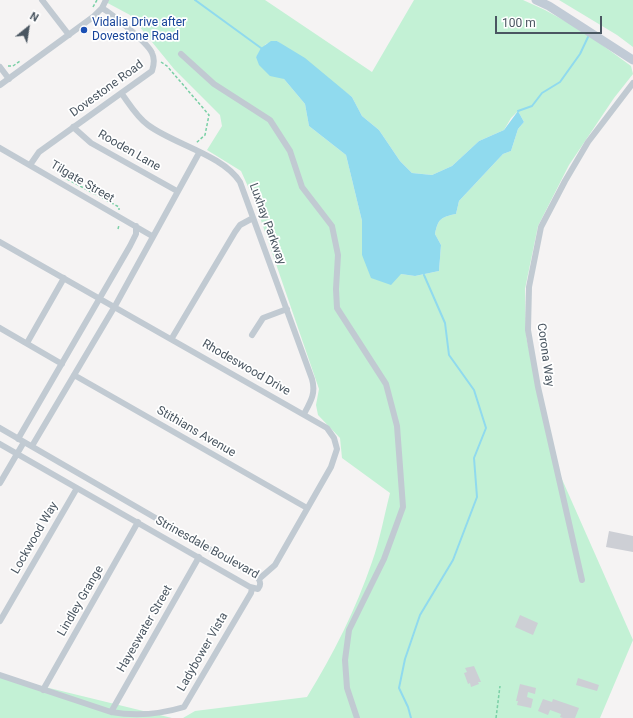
<!DOCTYPE html>
<style>
body{margin:0}
#map{position:relative;width:633px;height:718px;overflow:hidden;background:#f5f3f3;font-family:Roboto,sans-serif}
canvas{display:block}
.north{position:absolute;left:8px;top:8px;width:40px;height:40px;-webkit-text-stroke:3px #fff;paint-order:stroke;rotate:30deg;font-size:11px;font-weight:700;line-height:16px;text-align:center;color:#4a5661}
.north::after{content:'';display:block;margin:auto;width:14px;height:18px;background:#4a5661;clip-path:polygon(50% 0,100% 100%,50% 72%,0 100%)}
.scale{position:absolute;left:495px;top:16px;width:107px;height:18px;box-sizing:border-box;border:2px solid #4a5661;border-top:0;padding-left:5px;font-size:12px;line-height:14px;white-space:nowrap;color:#4a5661;-webkit-text-stroke:3px #fff;paint-order:stroke}
</style>
<div id="map">
<canvas width="633" height="718"></canvas>
<div class="north">N</div>
<div class="scale">100 m</div>
</div>
<script>
const context = document.querySelector('canvas').getContext('2d');
context.lineJoin = 'round';
function paint(path, color) { context.fillStyle = color; context.fill(path, 'evenodd'); }
function stroke(path, color, width, dash) { context.strokeStyle = color; context.lineWidth = width; context.lineCap = dash ? 'butt' : 'round'; context.setLineDash(dash || []); context.stroke(path); }
function drawText(font, color, halo, rows, align = 'center') {
  context.font = font + ' Roboto,sans-serif'; context.lineWidth = 3.5; context.setLineDash([]); context.textBaseline = 'middle'; context.strokeStyle = halo; context.fillStyle = color; for (const [text, x, y, turn = 0] of rows) {
    context.save(); context.translate(x, y); context.rotate((+turn || 0) * Math.PI / 180); context.textAlign = isNaN(turn) ? turn : align; if (halo) context.strokeText(text, 0, 0); context.fillText(text, 0, 0); context.restore();
  }
}
paint(new Path2D(`
 M102,0H265L372,72L414,0H523L545,10L583,31L631,66L633,74L614,98L569,165L538,226L525,289L526,336L555,469L561,477L633,640L600,718H183L195,711L307,697C333,655 356,609 372,562C380,540 384,516 390,493L342,458L340,438L318,415L316,405L319,389L254,200L241,171L207,150L222,126L220,115L174,69L130,15ZM277,41L352,97L362,116L379,130L400,161L412,173L432,175L452,166L479,141L504,130L511,118L518,111L524,122L518,129L511,151L503,154L459,201L456,214C441,217 438,219 435,234L441,245L439,271L415,276L401,274L362,255V221L346,155L309,126L305,104L284,79L256,57L266,44Z
 M559,0H633V47L617,35Z
 M0,676L172,718H0Z`), '#c3f1d5');
paint(new Path2D(`
 M271,41H277L305,58L352,97L362,116L379,130L400,161L412,173L432,175L452,166L479,141L504,130L518,111L524,122L518,129L511,151L503,154L459,201L456,214C441,217 438,219 435,234L441,245L439,271L415,276L401,274L391,285L371,278L362,255V221L346,155L309,126L305,104L284,79L270,76L259,65L256,57L261,48Z`), '#90daee');
stroke(new Path2D(`
 M195,0L261,48
 M518,111L532,106L542,93L560,82L580,54L588,37
 M411,718L408,707L399,688L405,659L420,615L453,560L477,497L474,458L486,428L474,390L449,355L445,323L424,275`), '#90daee', 2);
paint(new Path2D(`
 M609,531L633,536V552L606,547Z
 M520,615L538,623L533,635L515,627Z
 M474,666L481,682H478L479,684L471,687L470,683L468,684L464,673L467,672L465,668Z
 M578,678L599,685L597,691L576,685Z
 M520,684L536,688L535,694L528,692L527,697L533,699L531,708L517,705L518,701H516Z
 M543,699L552,702L553,699L579,708L575,718H563L560,717L561,714L550,710L548,715L538,711Z`), '#cdcfd5');
stroke(new Path2D(`
 M93,7L97,0
 M161,62L167,66L209,115L205,135L196,143
 M8,66H13L20,61
 M67,179L119,207V210
 M118,229L119,225
 M496,718L500,686`), '#7ad0a6', 1.5, [3, 2]);
stroke(new Path2D(`
 M42,0L69,35
 M181,54L214,84L270,120L290,151L302,187L332,226L338,255L336,289L337,308L386,384L397,426L403,507L384,559L349,630L345,660L347,688L357,718
 M0,67L9,79
 M0,85L93,17L102,8L106,0
 M122,94C130,105 137,117 148,125C173,144 223,155 240,182L312,379C316,393 311,401 304,414
 M73,127L91,143L177,191
 M0,148L152,236
 M30,165L39,152L152,71C154,65 155,59 152,53C148,43 112,14 102,8
 M0,242L327,428L334,438L337,449L331,467L275,565L259,579
 M0,328L62,364
 M252,335L263,318L287,309
 M172,338L235,232L240,225L253,218
 M27,343L64,278
 M74,375L307,508
 M0,428L256,576C260,580 262,584 258,589L250,587L0,444
 M18,439L130,246L136,234V226
 M32,446L115,306L199,153
 M0,483L24,442
 M582,580L538,387L528,330L529,287L541,227L565,181L588,142L633,83
 M0,621L77,488
 M0,675L111,712C134,716 161,714 184,707L251,593L252,588
 M43,690L138,522
 M111,712L199,557`), '#c1cad2', 6);
stroke(new Path2D(`
 M536,0L549,6L633,60`), '#c1cbd6', 9);
for (const [x, y, r, color] of [
 [84,30,4,"#1a4fb4"]
]) { const dot = new Path2D(); dot.arc(x, y, r, 0, 2 * Math.PI); context.fillStyle = color; context.fill(dot); stroke(dot, '#fff', 1.5); }
drawText('12px', '#164399', '#fff', [
 ["Vidalia Drive after",92,23],
 ["Dovestone Road",92,37]
], 'left');
drawText('12px', '#4a5661', '#fff', [
 ["Dovestone Road",107,89,-36],
 ["Rooden Lane",129,151,30],
 ["Tilgate Street",82,182,30],
 ["Luxhay Parkway",267,224,70],
 ["Corona Way",545,355,82],
 ["Rhodeswood Drive",246,368,30],
 ["Stithians Avenue",196,432,30],
 ["Lockwood Way",35,538,-60],
 ["Strinesdale Boulevard",207,548,29],
 ["Lindley Grange",81,601,-60],
 ["Hayeswater Street",145,629,-60],
 ["Ladybower Vista",203,652,-60]
]);
</script>
